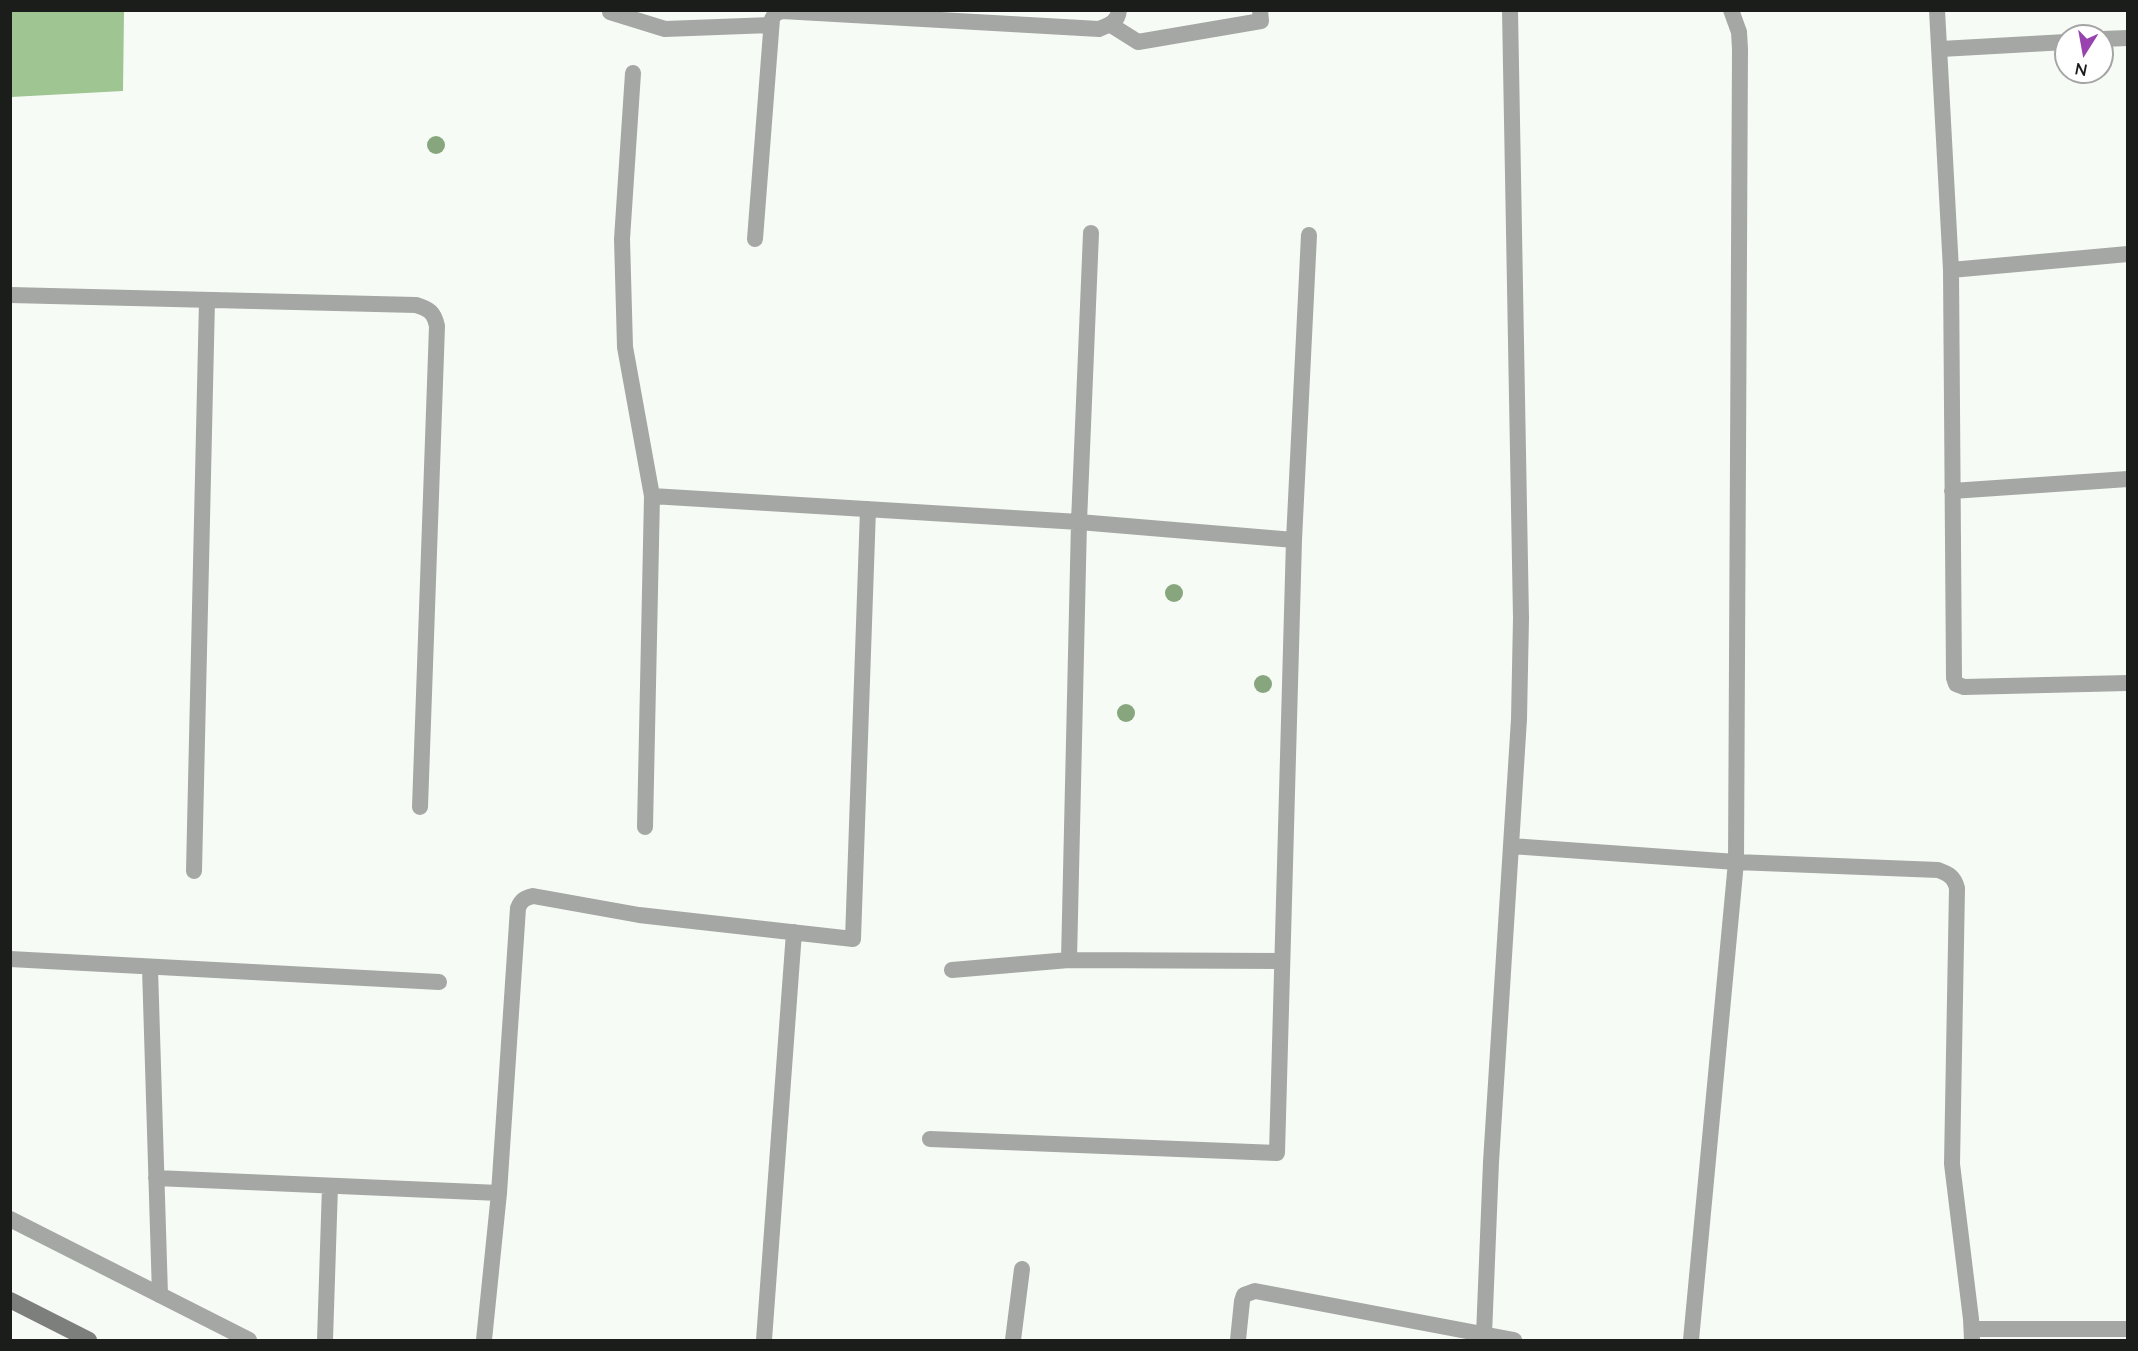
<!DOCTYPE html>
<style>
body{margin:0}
#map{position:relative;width:2138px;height:1351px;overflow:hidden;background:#f6fcf5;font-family:Lato,sans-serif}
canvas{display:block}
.frame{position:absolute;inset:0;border:12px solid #1b1d1b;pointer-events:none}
.north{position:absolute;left:2054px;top:24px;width:60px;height:60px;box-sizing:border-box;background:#fff;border:2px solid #a4a5a4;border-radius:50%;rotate:191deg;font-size:16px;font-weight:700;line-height:24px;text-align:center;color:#1b1d1b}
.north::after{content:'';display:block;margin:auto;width:21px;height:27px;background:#9943b0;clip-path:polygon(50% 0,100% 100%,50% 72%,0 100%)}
</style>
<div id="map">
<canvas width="2138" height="1351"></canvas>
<div class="frame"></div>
<div class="north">N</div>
</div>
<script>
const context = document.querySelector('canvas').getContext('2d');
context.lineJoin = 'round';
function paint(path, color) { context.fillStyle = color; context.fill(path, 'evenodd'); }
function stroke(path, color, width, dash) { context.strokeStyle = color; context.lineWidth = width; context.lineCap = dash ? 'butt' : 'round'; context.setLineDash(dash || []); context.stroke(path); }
paint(new Path2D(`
 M11,10L124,11L123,91L11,97Z`), '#9ec592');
stroke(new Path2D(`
 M1937,10L1951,270L1954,678L1956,684L1964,687L2128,683
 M610,12L665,29L771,25
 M1111,25L1138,42L1261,21L1260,10
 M2102,39L2128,38
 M1941,49L2066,42
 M633,73L622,239L625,347L652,496L645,827
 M755,239L772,19L775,14L782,11L1099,29C1109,25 1118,22 1119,10
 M1951,270L2128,254
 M10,295L416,305C429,309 434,312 437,326L420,807
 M1952,491L2128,479
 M652,496L1079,522L1294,540
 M1511,846L1736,862L1938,870C1949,874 1954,877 1957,888L1952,1164L1971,1319L1972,1340
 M194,871L207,300
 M10,959L439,982
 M1069,960L1079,522L1091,233
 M150,968L160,1295
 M952,970L1069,960L1282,961
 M930,1139L1277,1153L1294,540L1309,235
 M156,1178L499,1193
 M1972,1329H2128
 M1484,1335L1491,1162L1519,719L1521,618L1510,10
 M325,1340L330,1186
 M484,1340L499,1193L518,908C521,900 525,898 533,896L639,915L853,939L868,509
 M764,1340L794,932
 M1013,1340L1022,1269
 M1238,1340L1242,1301L1244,1295L1255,1291L1514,1340
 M1691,1340L1736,862L1740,49L1739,32L1731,10`), '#a5a7a4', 16);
stroke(new Path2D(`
 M10,1219L249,1340`), '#a5a7a4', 16);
stroke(new Path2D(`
 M10,1300L89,1340`), '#7c7f7b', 16);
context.fillStyle = '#88a67e';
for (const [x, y] of [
 [436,145],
 [1174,593],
 [1263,684],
 [1126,713]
]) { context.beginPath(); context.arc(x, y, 9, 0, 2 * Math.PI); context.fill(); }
</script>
